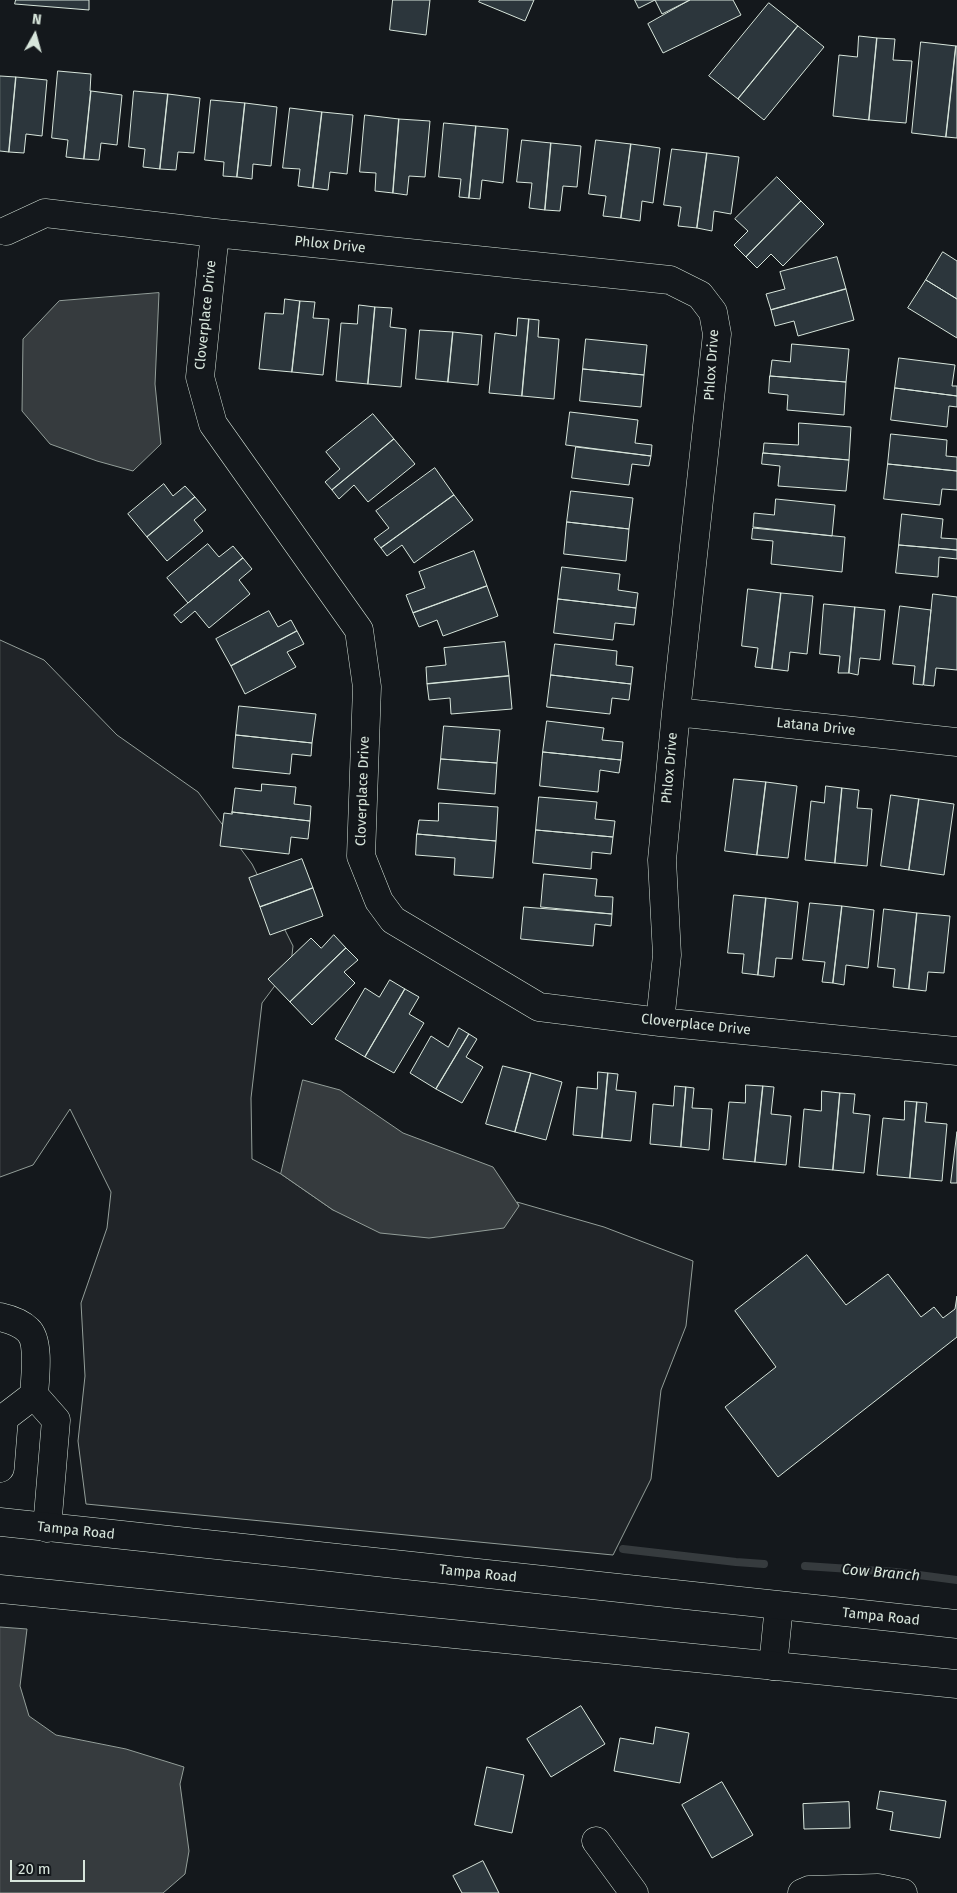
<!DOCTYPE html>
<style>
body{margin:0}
#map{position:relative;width:957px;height:1893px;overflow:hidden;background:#14181c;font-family:"Fira Sans",sans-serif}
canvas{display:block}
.north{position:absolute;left:10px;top:10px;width:50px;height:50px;-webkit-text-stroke:4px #14181c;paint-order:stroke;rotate:7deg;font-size:14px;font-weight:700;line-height:20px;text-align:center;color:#d8e6dc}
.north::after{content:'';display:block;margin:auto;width:18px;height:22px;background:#d8e6dc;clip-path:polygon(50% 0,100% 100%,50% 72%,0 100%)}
.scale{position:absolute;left:10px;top:1860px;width:75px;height:22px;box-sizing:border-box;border:2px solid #d8e6dc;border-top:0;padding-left:6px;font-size:15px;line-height:18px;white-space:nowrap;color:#d8e6dc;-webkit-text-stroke:4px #14181c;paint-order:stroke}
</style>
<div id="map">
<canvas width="957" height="1893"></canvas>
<div class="north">N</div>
<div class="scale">20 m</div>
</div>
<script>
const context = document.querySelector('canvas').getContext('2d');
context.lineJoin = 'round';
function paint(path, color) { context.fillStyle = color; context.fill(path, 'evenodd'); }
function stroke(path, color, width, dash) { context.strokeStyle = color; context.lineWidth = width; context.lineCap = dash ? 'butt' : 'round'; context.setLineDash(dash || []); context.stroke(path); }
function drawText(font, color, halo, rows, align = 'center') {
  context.font = font + ' "Fira Sans",sans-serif'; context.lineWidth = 4; context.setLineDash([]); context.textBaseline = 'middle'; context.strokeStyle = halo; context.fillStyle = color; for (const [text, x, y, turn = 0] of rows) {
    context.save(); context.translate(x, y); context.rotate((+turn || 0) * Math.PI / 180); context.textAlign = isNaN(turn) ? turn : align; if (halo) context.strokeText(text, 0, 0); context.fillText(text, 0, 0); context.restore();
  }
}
const green = new Path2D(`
 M0,640L44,660L117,735L198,792L252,864L293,946L291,964L262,1003L251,1098L252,1159L281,1174L333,1210L519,1206L517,1202L604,1227L693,1261L686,1326L661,1390L651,1479L613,1555L86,1504L78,1441L85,1376L81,1303L107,1228L111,1192L70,1109L33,1165L0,1177Z`);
paint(green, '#202428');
stroke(green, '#939e99', 1);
const water = new Path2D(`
 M159,293L155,384L161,444L133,471L97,461L50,444L22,411L23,339L59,301Z
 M303,1080L340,1090L403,1133L493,1167L519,1206L504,1228L429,1238L380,1233L333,1210L281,1174Z
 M0,1627L27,1629L20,1686L29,1716L56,1735L126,1749L184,1767L180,1784L189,1851L185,1874L163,1893H0Z`);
paint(water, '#363b3e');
stroke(water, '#939e99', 1);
stroke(new Path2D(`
 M623,1549L736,1562L764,1564
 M805,1566L896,1572L957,1580`), '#363b3e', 8);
const building = new Path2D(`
 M16,0H89V10L15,4Z
 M393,0H430L426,35L390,30Z
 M480,0H534L525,21L479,2Z
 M635,0H690L662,14L655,0L639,8Z
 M690,0H733L741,15L663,53L648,24Z
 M769,3L798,26L738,99L709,76Z
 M798,26L824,47L764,120L738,99Z
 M859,36L877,38L869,120L833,116L839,55L857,57Z
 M877,38L895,39L893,60L912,61L906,123L869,120Z
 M921,42L956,46L946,137L912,133Z
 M956,46H957V138L946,137Z
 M58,71L91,74L90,91H91L84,159L66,157L68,140L52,138Z
 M0,76L16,77L9,152L0,151Z
 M16,77L47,80L42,136L26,134L24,153L9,152Z
 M91,91L122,95L117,145L101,143L99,160L84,159Z
 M134,91L168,94L160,169L143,167L145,149L129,147Z
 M168,94L200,98L194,153L178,152L176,170L160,169Z
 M211,100L245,103L237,177L223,176L224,162L205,160Z
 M245,103L277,107L271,166L253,164L252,179L237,177Z
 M290,108L322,112L313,188L298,186L300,169L283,168Z
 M322,112L353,115L347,174L330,172L328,190L313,188Z
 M365,115L399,119L393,193L375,191L376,173L360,172Z
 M399,119L430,121L425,177L409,176L407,195L393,193Z
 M444,123L476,126L469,198L459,197L461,179L439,177Z
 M476,126L508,129L503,183L482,180L480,199L469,198Z
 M522,140L551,143L545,210L529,208L532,183L517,182Z
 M596,140L631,144L621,218L603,216L606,196L589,194Z
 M551,143L581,146L577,187L563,186L560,211L545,210Z
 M631,144L660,148L653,203L642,201L640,221L621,218Z
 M672,149L707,153L697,228L678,226L681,207L664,205Z
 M707,153L739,157L731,214L714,211L712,231L697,228Z
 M777,177L801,201L746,257L734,245L748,231L735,219Z
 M801,201L824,224L783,266L771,254L757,268L746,257Z
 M943,252L957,261V299L926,280Z
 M837,257L846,289L771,310L766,294L785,289L780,272Z
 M926,280L957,299V338L908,308Z
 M846,289L854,320L798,336L794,321L775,326L771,310Z
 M285,299L300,301L292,372L259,369L265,313L283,314Z
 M300,301L315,302L313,318L329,319L323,375L292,372Z
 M359,305L375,307L368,384L336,381L341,323L357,324Z
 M375,307L392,308L390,327L406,329L401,387L368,384Z
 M518,318L529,319L522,396L489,393L495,333L516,336Z
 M529,319L539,320L538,337L559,339L554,399L522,396Z
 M420,330L453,332L448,382L416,379Z
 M453,332L482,335L478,385L448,382Z
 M586,339L647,345L644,375L583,369Z
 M792,344L849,349L846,382L770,376L772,360L790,362Z
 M899,358L955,365L952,386H957V396L895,388Z
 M583,369L644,375L641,407L580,401Z
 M770,376L846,382L844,415L787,410L788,395L769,393Z
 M895,388L957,396V407L949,406L947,427L891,420Z
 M570,412L638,420L635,443L652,445L651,456L566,445Z
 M373,414L394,439L332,490L325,482L340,469L326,452Z
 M799,423L851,427L849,460L763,453L764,443L798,445Z
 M891,434L947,440L946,456L957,457V471L888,464Z
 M394,439L415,464L368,502L354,485L339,499L332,490Z
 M576,447L651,456L649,466L632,464L629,485L572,478Z
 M763,453L849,460L846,491L778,486L780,466L762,464Z
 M888,464L957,471V490L942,489L940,505L884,499Z
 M435,468L454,495L381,548L374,539L389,528L376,511Z
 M164,484L173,496L185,486L195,497L147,537L128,514Z
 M571,491L633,498L629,529L567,522Z
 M454,495L473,520L414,563L402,545L387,556L381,548Z
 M195,497L206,510L194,520L203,531L167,561L147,537Z
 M776,499L835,505L832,536L753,527L754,513L774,515Z
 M902,514L943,519L941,538L957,539V550L899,545Z
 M567,522L629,529L626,561L564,554Z
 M753,528L845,537L842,572L771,564L773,541L752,539Z
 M208,544L219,557L233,546L243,558L188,603L167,578Z
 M899,545L957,550V559L939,557L938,577L896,573Z
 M474,551L487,586L413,613L406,595L425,588L419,572Z
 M243,558L252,569L239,580L250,594L209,628L195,611L181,623L174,615Z
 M562,567L620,574L618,590L638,593L636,608L558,599Z
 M487,586L498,616L443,636L437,620L419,627L413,613Z
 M748,589L781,593L772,669L755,667L758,648L742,646Z
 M781,593L813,596L807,654L790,652L788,671L772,669Z
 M933,594L957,597V670L936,668L934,686L924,685Z
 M558,599L636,608L634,625L615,623L613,640L554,633Z
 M824,604L855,607L849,673H838L840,656L820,654Z
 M900,606L931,610L923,685L913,684L915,666L893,664Z
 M855,607L885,610L880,660L860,658L858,675L849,673Z
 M269,611L278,627L291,620L297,631L231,666L216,639Z
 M297,631L304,644L287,652L296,667L245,694L231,666Z
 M505,642L509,676L427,684L426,667L446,665L444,648Z
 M555,644L617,651L616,665L633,667L631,684L551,675Z
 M551,675L631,684L629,700L612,698L610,714L547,707Z
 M509,676L512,709L451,714L450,698L429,700L427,684Z
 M239,706L316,714L312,743L236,735Z
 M547,721L604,728L602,740L623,742L621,760L543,752Z
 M444,726L500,730L497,763L441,759Z
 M236,735L312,743L311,756L292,754L290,774L233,768Z
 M543,752L621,760L619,773L600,770L598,792L540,786Z
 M441,759L497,763L495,794L438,789Z
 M734,779L766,782L757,855L725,851Z
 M766,782L797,786L788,858L757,855Z
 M262,784L296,787L294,804L311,806L310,821L232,812L235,788L261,791Z
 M826,786L842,788L835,863L805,860L811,801L824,803Z
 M842,788L859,790L857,808L872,809L867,866L835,863Z
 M891,795L919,799L909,870L881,866Z
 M539,797L597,802L595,819L615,821L613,837L536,830Z
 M919,799L954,804L944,875L909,870Z
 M439,803L498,807L496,841L417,834L419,820L438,821Z
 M232,812L310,821L308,839L291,837L289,854L220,846L224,813L232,814Z
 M536,830L613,837L611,854L592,852L591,869L533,863Z
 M417,834L496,841L493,878L454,875L455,858L416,855Z
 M302,859L313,888L260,907L249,878Z
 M544,874L597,879L595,896L613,897L612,914L541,907Z
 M313,888L323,916L270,935L260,907Z
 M734,895L766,898L758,975L742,973L744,954L728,953Z
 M766,898L798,902L792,959L776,958L774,977L758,975Z
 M810,903L842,906L833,983L822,982L825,962L803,960Z
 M842,906L874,910L868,968L846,965L844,985L833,983Z
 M524,907L612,914L611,926L595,924L593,946L521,939Z
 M884,909L917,913L909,989L893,987L895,969L878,967Z
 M917,913L950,916L944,973L928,972L926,991L909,989Z
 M334,935L346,948L290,1002L268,979L311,938L321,948Z
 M346,948L358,960L344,972L355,983L312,1025L290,1002Z
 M390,980L405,989L365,1057L335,1039L365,988L379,997Z
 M405,989L419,997L409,1014L424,1023L394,1073L365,1057Z
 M459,1028L469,1034L436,1089L410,1073L431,1036L448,1047Z
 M469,1034L477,1039L466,1057L483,1067L462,1103L436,1089Z
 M503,1066L531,1073L515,1132L486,1124Z
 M598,1072L608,1073L602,1138L573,1135L577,1087L597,1089Z
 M531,1073L562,1082L546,1140L515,1132Z
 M608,1073L618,1074L616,1090L636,1092L631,1141L602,1138Z
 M746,1085L763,1086L755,1162L723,1159L729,1102L745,1103Z
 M675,1086L686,1087L681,1147L650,1144L653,1104L673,1106Z
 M763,1086L774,1087L771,1114L791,1116L786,1165L755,1162Z
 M686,1087L694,1088L692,1108L712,1109L709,1150L681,1147Z
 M822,1091L840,1093L833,1170L799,1167L804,1109L821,1111Z
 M840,1093L855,1094L853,1113L870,1115L864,1173L833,1170Z
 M905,1101L917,1102L910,1178L877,1175L883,1118L904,1120Z
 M917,1102L927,1103L925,1122L947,1124L942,1181L910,1178Z
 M957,1132V1183H951Z
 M807,1255L846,1305L888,1274L921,1317L934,1307L943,1318L955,1309L957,1296V1337L778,1477L725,1407L776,1367L735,1311Z
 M581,1706L605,1744L551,1777L527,1739Z
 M656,1727L689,1733L680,1783L614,1771L620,1738L653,1744Z
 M487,1767L524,1775L512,1833L475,1825Z
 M722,1782L753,1835L712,1858L682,1805Z
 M880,1791L946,1801L940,1838L890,1830L893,1812L877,1809Z
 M849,1802L850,1828L804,1829L803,1804Z
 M483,1861L499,1893H462L453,1876Z`);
paint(building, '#2c363c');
stroke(building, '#d8e6dc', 1);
const minor = new Path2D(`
 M6,231L45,213L215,233L670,280L700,295L713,312L717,334L676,712L662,860L667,955L660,1022
 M215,233L200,377L213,424L359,630L367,687L361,856L379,901L393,920L539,1007L660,1022L957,1051
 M676,712L957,742
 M0,1317C9,1319 21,1323 28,1330C40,1341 35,1379 34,1395L56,1420L47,1528
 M0,1468L4,1418L34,1395
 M773,1666L779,1606
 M596,1841L634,1893
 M802,1893L809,1890L878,1888L903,1893`);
const major = new Path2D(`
 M0,1522L957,1624
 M0,1589L957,1684`);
stroke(minor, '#d8e6dc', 29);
stroke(major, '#d8e6dc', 29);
stroke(minor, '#14181c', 28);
stroke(major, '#14181c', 28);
drawText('14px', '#d8e6dc', '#14181c', [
 ["Phlox Drive",330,245,6],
 ["Cloverplace Drive",206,315,-84],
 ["Phlox Drive",712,365,-86],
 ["Latana Drive",816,727,6],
 ["Phlox Drive",670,768,-85],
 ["Cloverplace Drive",363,791,-88],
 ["Cloverplace Drive",696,1025,6],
 ["Tampa Road",76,1531,6],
 ["Tampa Road",478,1574,6],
 ["Tampa Road",881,1617,6]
]);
drawText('italic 15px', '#d8e6dc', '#14181c', [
 ["Cow Branch",881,1573,5]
]);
</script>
